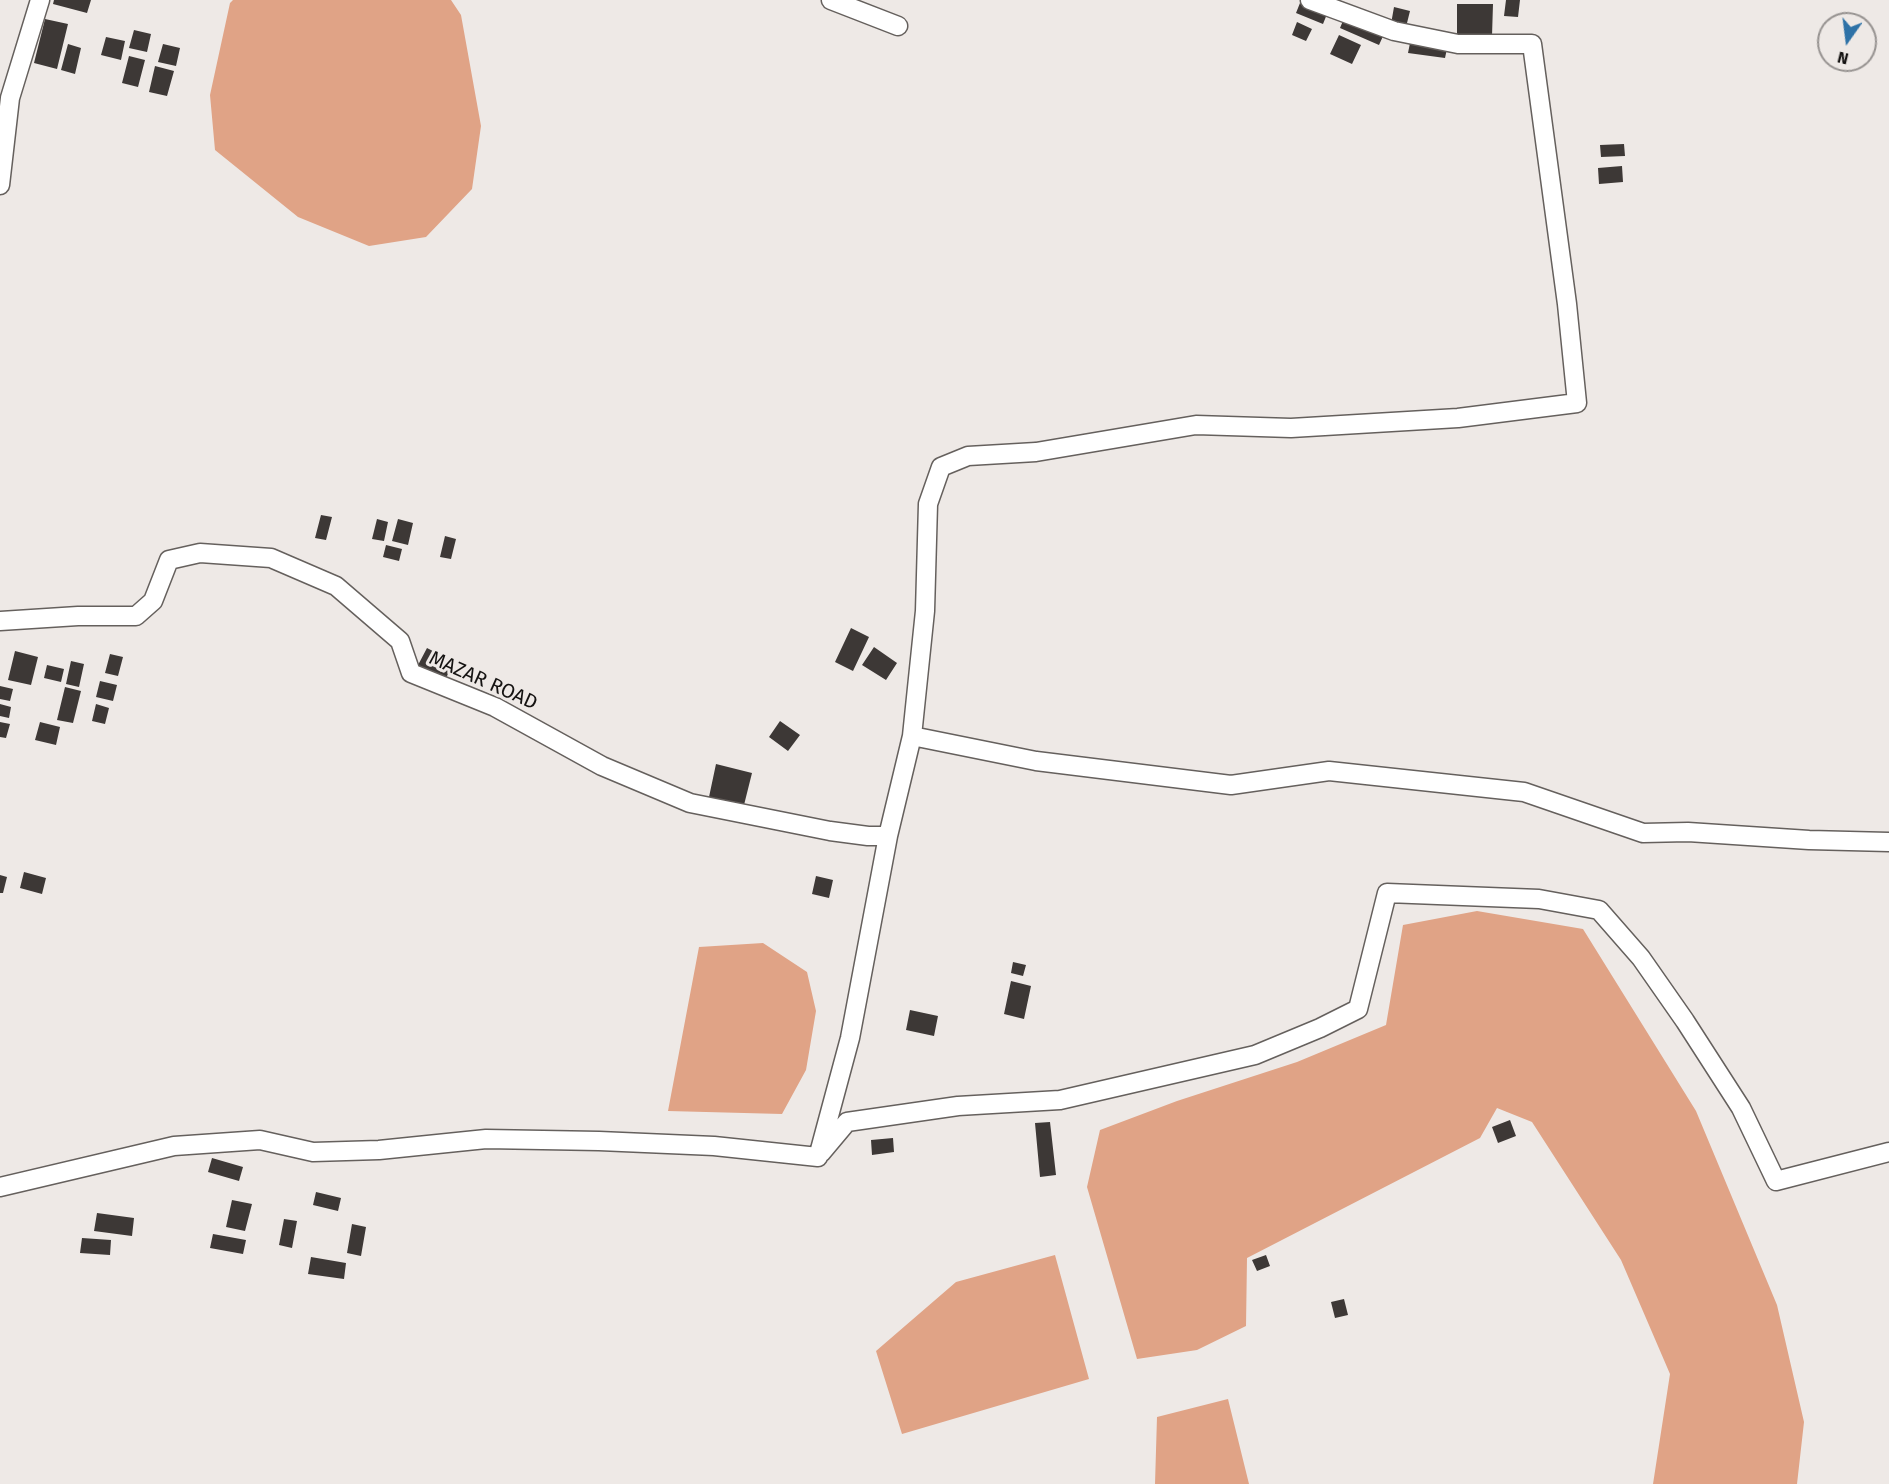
<!DOCTYPE html>
<style>
body{margin:0}
#map{position:relative;width:1889px;height:1484px;overflow:hidden;background:#eee9e6;font-family:"Fira Sans",sans-serif}
canvas{display:block}
.north{position:absolute;left:1817px;top:12px;width:60px;height:60px;box-sizing:border-box;background:#eee9e6;border:2px solid #979391;border-radius:50%;rotate:194deg;font-size:16px;font-weight:700;line-height:24px;text-align:center;color:#151312}
.north::after{content:'';display:block;margin:auto;width:21px;height:27px;background:#2e72a7;clip-path:polygon(50% 0,100% 100%,50% 72%,0 100%)}
</style>
<div id="map">
<canvas width="1889" height="1484"></canvas>
<div class="north">N</div>
</div>
<script>
const context = document.querySelector('canvas').getContext('2d');
context.lineJoin = 'round';
function paint(path, color) { context.fillStyle = color; context.fill(path, 'evenodd'); }
function stroke(path, color, width, dash) { context.strokeStyle = color; context.lineWidth = width; context.lineCap = dash ? 'butt' : 'round'; context.setLineDash(dash || []); context.stroke(path); }
function drawText(font, color, halo, rows, align = 'center') {
  context.font = font + ' "Fira Sans",sans-serif'; context.lineWidth = 6; context.setLineDash([]); context.textBaseline = 'middle'; context.strokeStyle = halo; context.fillStyle = color; for (const [text, x, y, turn = 0] of rows) {
    context.save(); context.translate(x, y); context.rotate((+turn || 0) * Math.PI / 180); context.textAlign = isNaN(turn) ? turn : align; if (halo) context.strokeText(text, 0, 0); context.fillText(text, 0, 0); context.restore();
  }
}
paint(new Path2D(`
 M233,0H451L461,15L481,126L472,189L426,237L369,246L298,217L215,150L210,95L230,3Z
 M1477,911L1583,929L1696,1111L1777,1305L1804,1422L1797,1484H1653L1670,1374L1621,1260L1532,1122L1497,1108L1480,1138L1247,1258L1246,1326L1197,1350L1137,1359L1087,1187L1100,1130L1177,1101L1297,1062L1386,1025L1403,925Z
 M763,943L807,972L816,1011L806,1070L782,1114L668,1111L699,947Z
 M1055,1255L1089,1379L902,1434L876,1351L956,1282Z
 M1228,1399L1249,1484H1155L1157,1417Z`), '#e0a386');
paint(new Path2D(`
 M54,0H91L87,13L53,4Z
 M1506,0H1520L1518,17L1504,16Z
 M1300,3L1327,14L1323,24L1296,13Z
 M1457,4H1493L1492,36H1457Z
 M1394,7L1410,11L1406,27L1391,24Z
 M1345,16L1384,34L1379,45L1340,28Z
 M45,19L68,24L57,69L34,63Z
 M1297,22L1312,29L1306,41L1292,35Z
 M134,30L151,34L147,52L129,48Z
 M1339,35L1361,45L1352,64L1330,54Z
 M106,37L125,41L121,60L101,55Z
 M1411,38L1448,44L1445,58L1408,53Z
 M68,44L81,48L75,74L61,70Z
 M163,44L180,48L176,66L158,62Z
 M129,56L145,60L138,87L122,83Z
 M155,66L174,71L167,96L149,92Z
 M1624,144L1625,156L1601,157L1600,145Z
 M1622,166L1623,182L1599,184L1598,168Z
 M321,515L332,517L326,540L315,538Z
 M377,519L388,522L384,541L372,539Z
 M398,519L413,523L408,545L392,541Z
 M445,536L456,539L451,559L440,557Z
 M386,545L402,549L399,561L383,557Z
 M851,628L869,637L853,671L835,662Z
 M874,647L897,663L886,680L862,665Z
 M427,648L454,662L445,680L417,667Z
 M15,651L38,657L31,685L8,680Z
 M110,654L123,657L118,676L105,673Z
 M71,661L84,664L79,687L66,684Z
 M47,665L64,669L61,682L44,678Z
 M100,681L117,685L113,701L96,697Z
 M0,686L13,689L10,701L0,699Z
 M65,687L81,691L73,723L57,720Z
 M0,704L11,707L9,718L0,716Z
 M96,704L109,708L105,724L92,721Z
 M780,721L800,735L788,751L769,737Z
 M0,722L10,724L6,738L0,737Z
 M40,722L60,727L56,745L35,740Z
 M716,764L752,773L744,805L709,797Z
 M24,872L46,878L42,894L20,888Z
 M0,875L7,877L3,893H0Z
 M816,876L833,880L829,898L812,894Z
 M1013,962L1026,965L1023,976L1011,973Z
 M1011,981L1031,986L1024,1019L1004,1014Z
 M910,1010L938,1016L934,1036L906,1030Z
 M1510,1120L1516,1136L1498,1143L1492,1127Z
 M1050,1122L1056,1175L1040,1177L1035,1123Z
 M893,1138L894,1152L872,1155L871,1140Z
 M212,1158L243,1167L239,1181L208,1172Z
 M316,1192L341,1198L338,1211L313,1205Z
 M232,1200L252,1204L245,1231L226,1227Z
 M97,1213L134,1218L132,1236L94,1231Z
 M284,1219L297,1221L292,1248L279,1245Z
 M352,1224L366,1227L361,1256L347,1253Z
 M213,1234L246,1240L243,1254L210,1248Z
 M82,1238L111,1240L110,1255L80,1253Z
 M1266,1255L1270,1266L1257,1271L1252,1260Z
 M311,1257L346,1263L344,1279L308,1274Z
 M1344,1299L1348,1315L1335,1318L1331,1302Z`), '#3d3836');
const street = new Path2D(`
 M831,0L898,26
 M0,185L10,98L40,0
 M0,621L78,616H136L153,601L169,560L200,553L271,558L336,586L400,641L411,673L495,707L602,766L690,803L830,831L868,836H888
 M912,736L1036,761L1231,785L1329,771L1524,792L1643,833L1688,832L1809,840L1889,842
 M821,1153L847,1122L958,1106L1060,1100L1255,1055L1320,1028L1358,1009L1387,893L1539,899L1599,910L1641,958L1685,1021L1741,1108L1776,1181L1889,1152
 M818,1157L850,1038L888,836L912,736L925,611L928,504L941,467L968,456L1036,452L1196,425L1291,428L1458,418L1577,403L1567,304L1532,44H1458L1394,31L1310,0
 M0,1187L174,1146L260,1140L313,1152L379,1150L486,1139L599,1141L714,1146L818,1157`);
stroke(street, '#65605d', 21);
stroke(street, '#fff', 18);
drawText('20px', '#151312', '#eee9e6', [
 ["MAZAR ROAD",483,681,24]
]);
</script>
